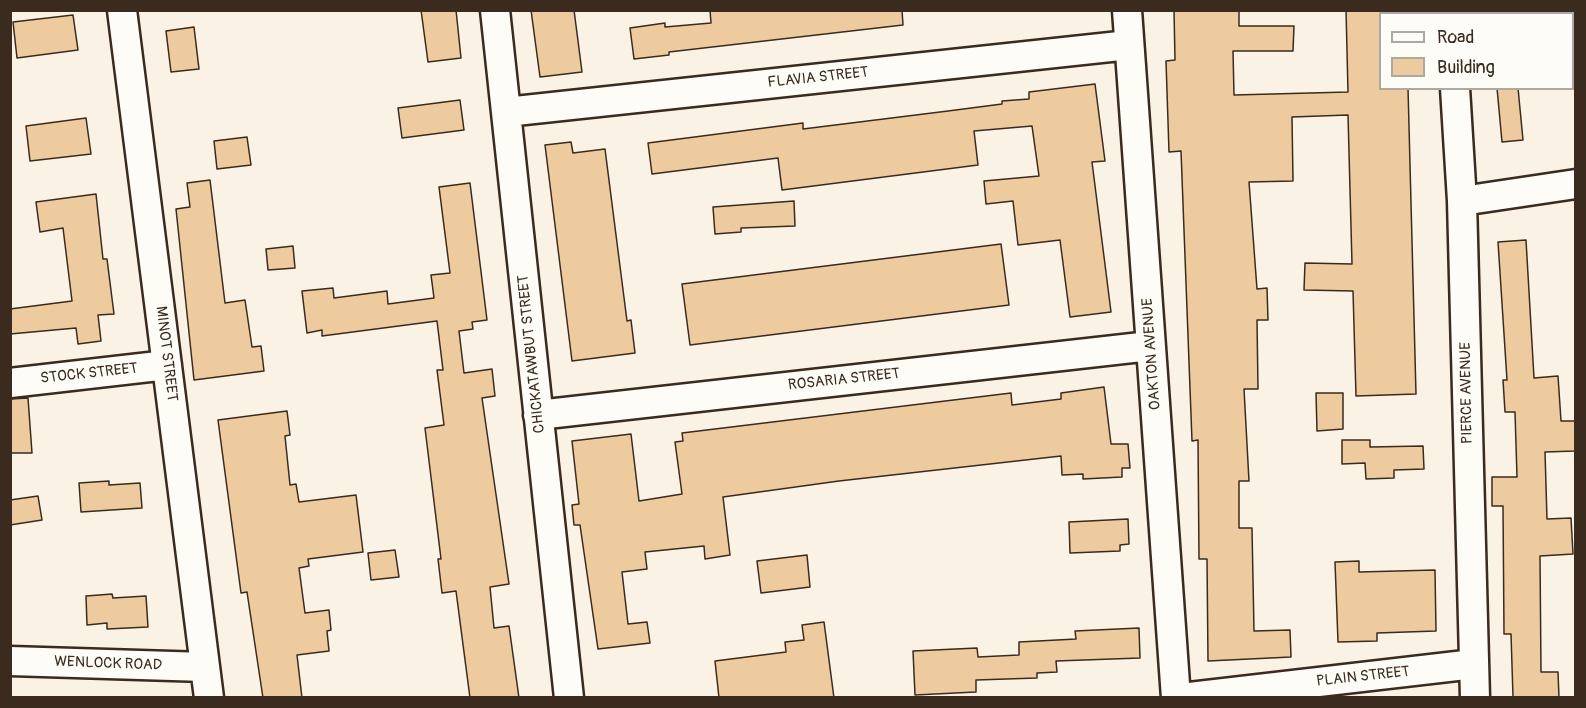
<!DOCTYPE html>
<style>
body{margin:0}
#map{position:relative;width:1586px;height:708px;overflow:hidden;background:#faf2e5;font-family:Pangolin,sans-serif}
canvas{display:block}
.frame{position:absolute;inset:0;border:12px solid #3b2a1e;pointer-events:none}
.legend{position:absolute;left:1379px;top:12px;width:195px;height:78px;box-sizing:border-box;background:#fdfcf7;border:2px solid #afa8a0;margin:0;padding:8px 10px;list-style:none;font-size:18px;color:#3b2a1e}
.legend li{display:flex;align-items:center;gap:12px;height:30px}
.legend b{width:30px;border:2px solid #afa8a0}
</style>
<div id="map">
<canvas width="1586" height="708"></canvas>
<div class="frame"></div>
<ul class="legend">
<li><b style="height:8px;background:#fdfcf7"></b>Road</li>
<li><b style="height:16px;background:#edcb9e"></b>Building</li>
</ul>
</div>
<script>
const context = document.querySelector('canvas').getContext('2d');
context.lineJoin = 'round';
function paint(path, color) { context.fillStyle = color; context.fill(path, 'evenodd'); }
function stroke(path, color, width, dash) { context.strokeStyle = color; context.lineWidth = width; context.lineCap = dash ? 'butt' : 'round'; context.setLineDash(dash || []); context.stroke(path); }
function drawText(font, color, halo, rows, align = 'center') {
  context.font = font + ' Pangolin,sans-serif'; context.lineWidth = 4.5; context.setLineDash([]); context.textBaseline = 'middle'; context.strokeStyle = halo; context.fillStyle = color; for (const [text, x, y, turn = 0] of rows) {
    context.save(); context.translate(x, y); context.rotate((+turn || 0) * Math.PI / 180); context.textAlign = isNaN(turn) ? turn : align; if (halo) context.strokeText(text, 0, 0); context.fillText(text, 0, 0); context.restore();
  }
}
const building = new Path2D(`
 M421,10H456L461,58L428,62Z
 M531,10H574L582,72L540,77Z
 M710,10H902L903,25L669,52V55L634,59L630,28L665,23V27L711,23Z
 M1174,10H1239V26H1294L1293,51H1233L1234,95L1348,92L1346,10H1380V88H1408L1416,394L1356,396L1353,291L1304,290L1305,263L1352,264L1348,115L1292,117L1293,181L1249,182L1257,289L1267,288L1268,320H1257L1258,389H1244L1249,481H1239V528H1252L1254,631L1290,630L1291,657L1208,661L1207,559H1199L1198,440L1192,441L1181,151L1169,152L1166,61L1175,60Z
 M73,15L78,50L17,58L13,22Z
 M194,27L199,69L171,72L166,31Z
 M1095,84L1105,161L1092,162L1111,312L1070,317L1060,240L1018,245L1013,201L986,204L984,181L1039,176L1032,126L974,131L978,165L782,190L778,158L652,174L648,143L803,123V129L948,111L1002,104V101L1029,99V92Z
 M1497,88H1518L1523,140L1502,142Z
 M460,100L464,130L402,138L398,108Z
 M86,118L91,154L30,161L26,126Z
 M247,137L251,165L217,169L214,141Z
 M571,142L573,153L605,149L627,321L631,320L635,353L572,361L545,145Z
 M210,180L225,303L245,300L252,347L261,346L264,371L194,380L176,209L190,207L187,183Z
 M470,183L487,320L472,322L473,329L459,331L464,373L492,369L495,396L482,398L509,584L490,587L494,628L509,626L519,698H470L456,591L442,593L438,559H441L425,428L444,425L437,370H443L437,321L322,336V330L307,333L302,291L333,288L334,298L387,291L388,304L434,298L431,275L450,273L439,187Z
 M96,194L103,259H107L114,314L98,315L101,341L78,344L76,328L10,334V309L72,301L63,228L40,232L36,202Z
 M794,201L795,226L741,228V232L715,234L713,207Z
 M1526,240L1534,378L1558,376L1561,421H1575V451L1545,452L1547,519L1571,518L1573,554L1540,556L1541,672H1558L1559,698L1513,697L1511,634H1504L1503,506H1492V477H1517L1515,412H1505L1503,380H1507L1498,242Z
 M1001,244L1009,305L690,345L682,284Z
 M293,246L295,268L268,270L266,249Z
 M1104,387L1111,444H1128L1130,468H1122V477L1083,479V474L1062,475L1061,456L839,481L723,497L730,555L705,559L704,546L645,552L647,569L622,572L628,624L647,622L650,643L598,649L580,525H574L572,505L579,504L572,441L631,434L639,501L682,494L675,442L683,441L682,433L1011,393L1012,405L1061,399V393Z
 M1316,393H1343V429L1317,431Z
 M28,398L32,453H10V399Z
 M287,411L290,435L285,436L290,485L296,484L299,502L356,495L363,552L308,559L309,566L299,568L305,613L329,610L331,630L327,631L329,651L297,655L302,698H263L247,592L241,593L218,420Z
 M1342,440H1370V447L1423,446L1424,469L1394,470V478L1366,479L1365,463L1342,464Z
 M109,481V485L140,483L142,508L81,512L79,483Z
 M38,496L42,520L10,525V500Z
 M1128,519L1129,544L1120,545V551L1070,553L1069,522Z
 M395,550L399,577L371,580L368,553Z
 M807,555L810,587L761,593L757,561Z
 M1359,561V572L1435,570L1436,631L1377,633V641L1338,642L1335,562Z
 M112,594L113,598L146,596L148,627L107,629V623L87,625L86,596Z
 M824,622L834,698H719L715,661L786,652L785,642L804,640L802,625Z
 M1139,628L1140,658L1056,661L1057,672L1037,673V678L976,680V692L915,695L913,651L977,648L978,657L1019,655V642L1076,639L1075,631Z`);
paint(building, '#edcb9e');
stroke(building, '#3b2a1e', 1.5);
const street = new Path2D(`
 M122,10L209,698
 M495,10L569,698
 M1127,10L1176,698
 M1449,10L1450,14
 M1455,88L1462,201L1475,698
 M506,112L1129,45
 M1462,201L1576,184
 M10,383L167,365
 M538,415L1150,346
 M10,661L205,667
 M1181,698L1474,664`);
stroke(street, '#3b2a1e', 33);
stroke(street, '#fdfcf7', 28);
drawText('15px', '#3b2a1e', '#fdfcf7', [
 ["FLAVIA STREET",818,78,-6],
 ["MINOT STREET",166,354,83],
 ["CHICKATAWBUT STREET",532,354,-96],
 ["OAKTON AVENUE",1152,354,-94],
 ["STOCK STREET",89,374,-6],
 ["ROSARIA STREET",844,380,-6],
 ["PIERCE AVENUE",1467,393,-91],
 ["WENLOCK ROAD",108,664,2],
 ["PLAIN STREET",1363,677,-6]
]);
</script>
